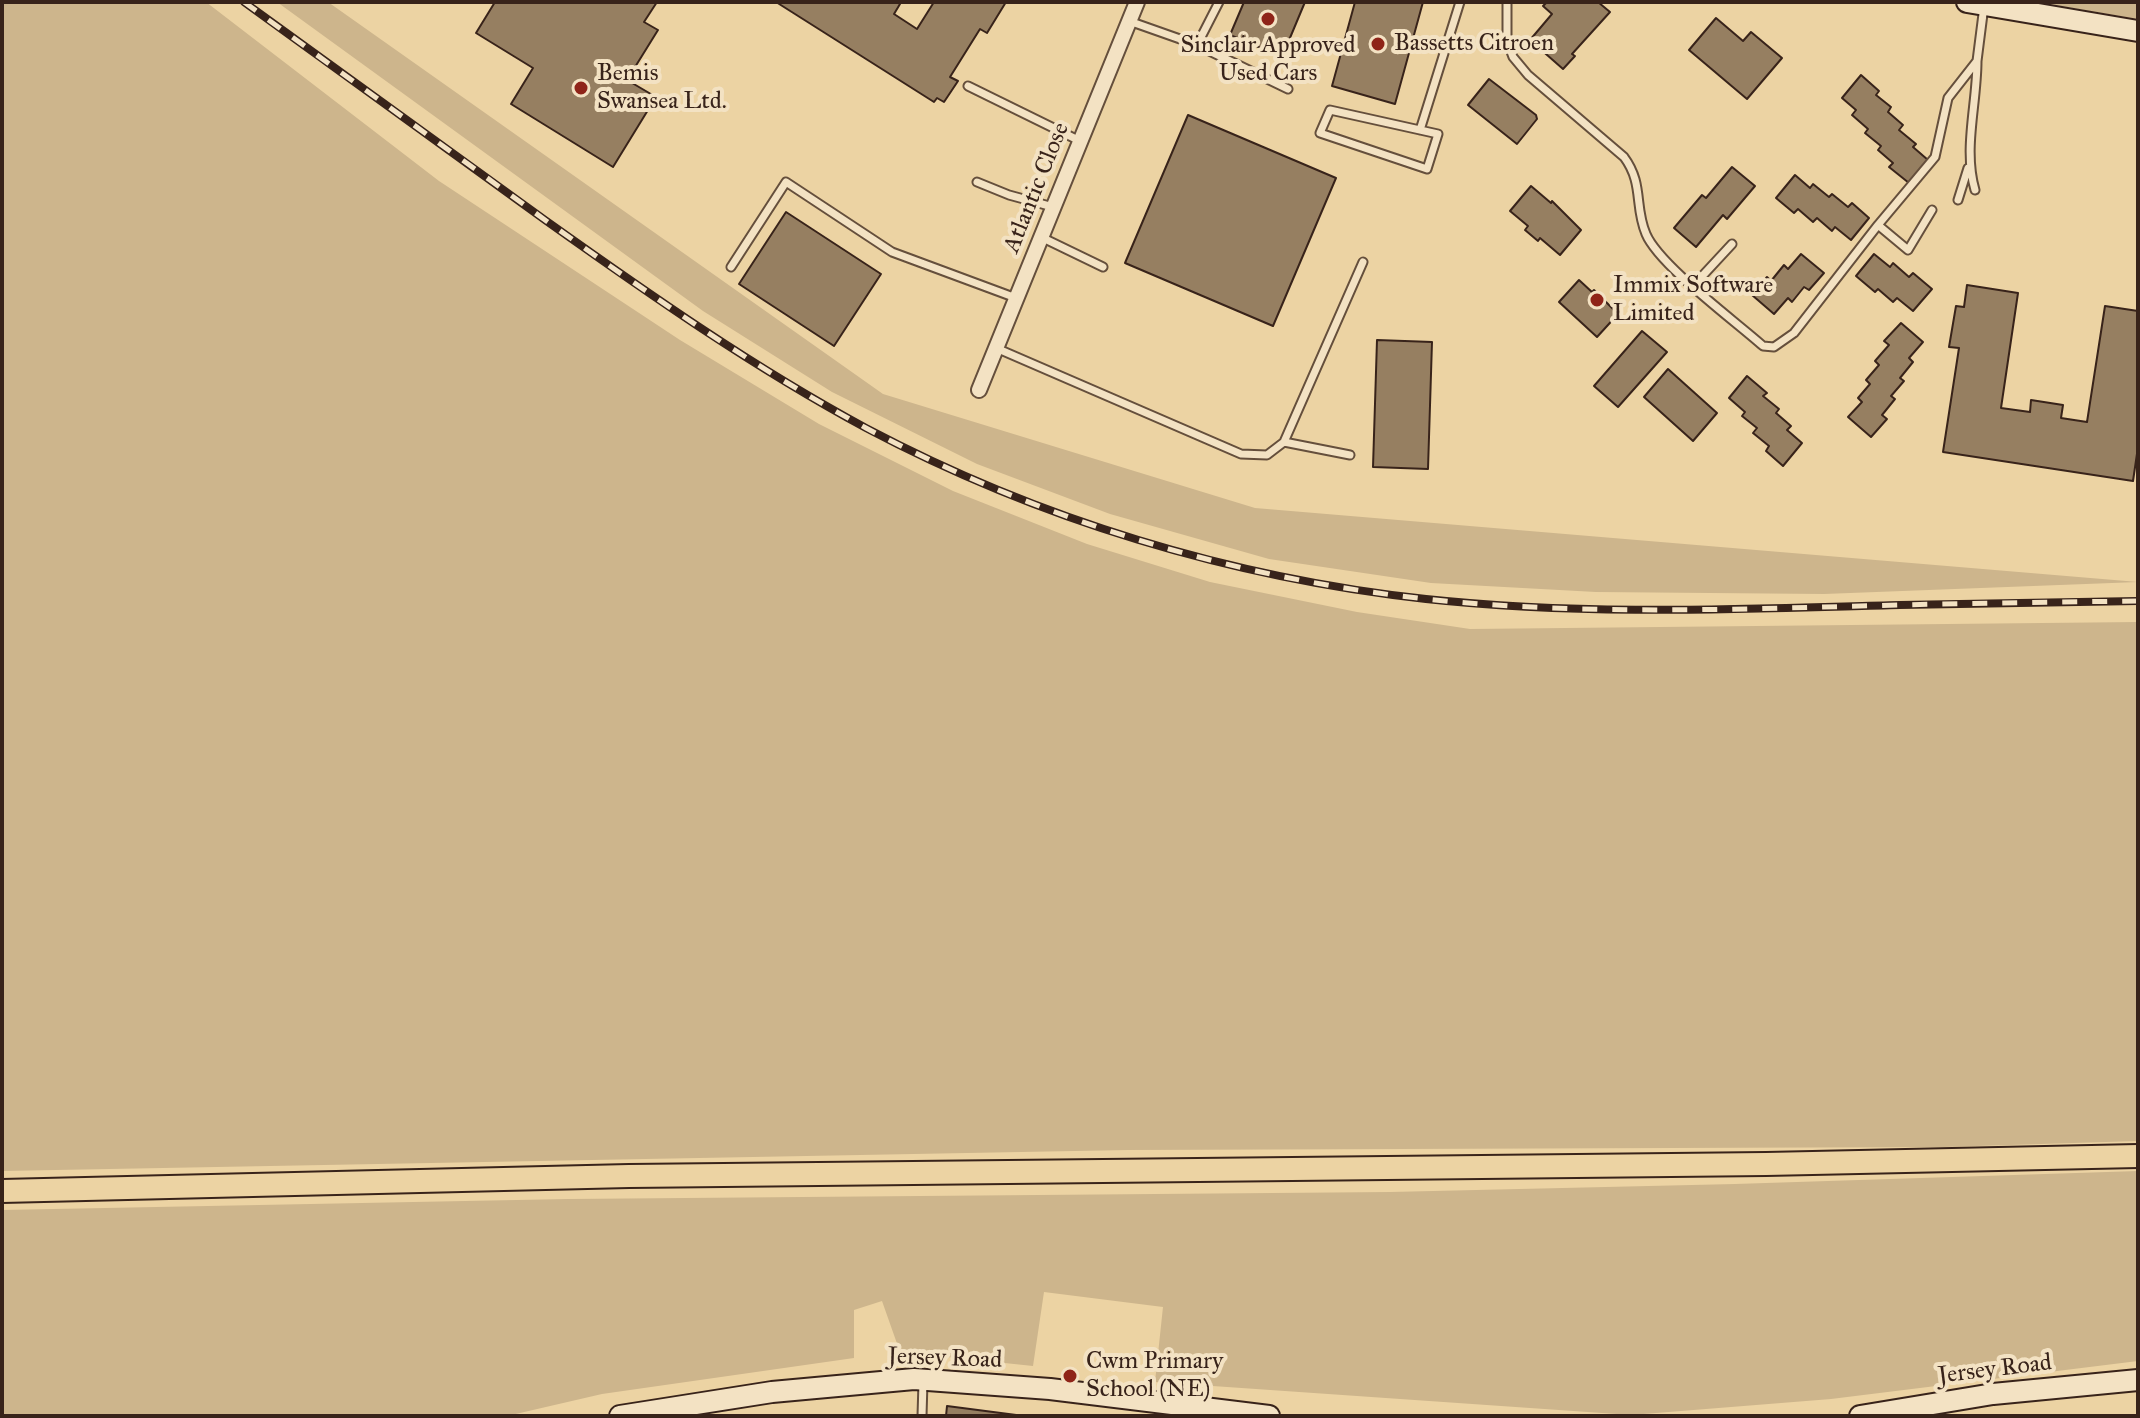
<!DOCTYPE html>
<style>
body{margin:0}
#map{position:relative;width:2140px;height:1418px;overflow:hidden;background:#ecd3a3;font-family:"IM FELL Great Primer",serif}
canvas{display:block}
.frame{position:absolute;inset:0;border:4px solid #38231a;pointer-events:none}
</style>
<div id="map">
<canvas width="2140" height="1418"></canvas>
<div class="frame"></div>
</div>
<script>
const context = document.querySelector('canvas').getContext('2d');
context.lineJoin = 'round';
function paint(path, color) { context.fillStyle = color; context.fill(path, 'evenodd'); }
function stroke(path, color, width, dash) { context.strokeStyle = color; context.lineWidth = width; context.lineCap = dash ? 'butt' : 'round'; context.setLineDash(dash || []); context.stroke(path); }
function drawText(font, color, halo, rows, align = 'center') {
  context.font = font + ' "IM FELL Great Primer",serif'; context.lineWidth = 8; context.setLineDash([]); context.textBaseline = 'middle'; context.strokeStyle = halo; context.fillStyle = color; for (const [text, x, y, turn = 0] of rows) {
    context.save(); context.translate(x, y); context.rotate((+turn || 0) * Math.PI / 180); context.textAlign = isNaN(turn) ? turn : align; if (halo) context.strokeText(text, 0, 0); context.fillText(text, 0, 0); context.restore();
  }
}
paint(new Path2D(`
 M2,2H206L439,181L680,340L819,424L953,491L1087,544L1210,582L1357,612L1470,629L2138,622V1141L1944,1147L1128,1150L2,1171Z
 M277,2H328L883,394L1255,508L2138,582L1824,594L1596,592L1431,583L1269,559L1110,514L977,464L832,392L703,311Z
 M2037,2H2138V19Z
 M2138,1171V1361L1831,1399L1631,1415L1155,1382L1163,1307L1044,1292L1033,1366L900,1352L882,1301L854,1310V1358L602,1394L507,1416H2V1210L568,1199L1390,1192L1735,1184Z`), '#cdb58c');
const building = new Path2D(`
 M495,2H657L644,22L658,30L627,80L656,97L613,167L511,104L533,68L476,33Z
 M776,2H897L900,4L894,14L917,29L934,2H1006L987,33L980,29L950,77L958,81L944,102L937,98L934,102Z
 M1244,2H1305L1282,57L1230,35Z
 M1355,2H1423L1395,104L1332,86Z
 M1547,2H1598L1610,12L1572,54L1575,56L1563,69L1530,40L1552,14L1543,6Z
 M1716,18L1743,41L1751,32L1782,58L1747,99L1689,50Z
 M1861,75L1879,91L1876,95L1891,107L1888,112L1903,125L1899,130L1916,144L1913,147L1928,160L1909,183L1889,167L1893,163L1878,150L1881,146L1865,133L1868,129L1852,115L1856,110L1842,98Z
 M1489,79L1536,115L1537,119L1517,144L1468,105Z
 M1188,115L1336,178L1273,326L1125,263Z
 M1732,167L1755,186L1727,219L1723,215L1696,247L1674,228L1702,195L1706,198Z
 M1795,175L1810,188L1813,184L1829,197L1832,194L1848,207L1852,203L1869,218L1851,240L1835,227L1832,231L1817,218L1813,222L1798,209L1794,213L1776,198Z
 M1531,186L1551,203L1552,201L1581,230L1560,255L1540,238L1538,241L1525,230L1528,226L1510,211Z
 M786,212L881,274L834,346L739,284Z
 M1801,254L1824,273L1809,290L1804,287L1792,302L1788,298L1774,314L1752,295L1767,277L1771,281L1784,265L1788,269Z
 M1874,254L1890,267L1893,263L1909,277L1913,273L1932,289L1913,311L1897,298L1893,302L1878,289L1875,292L1856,276Z
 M1579,280L1592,292L1594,290L1618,314L1597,337L1559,302Z
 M1967,285L2018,293L2001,408L2030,412L2031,400L2063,405L2061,418L2087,422L2105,306L2138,311V447L2133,481L1943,452L1959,348L1949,347L1956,306L1964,307Z
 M1901,323L1923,342L1909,358L1913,362L1900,378L1904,381L1891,396L1895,399L1882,415L1887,419L1871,437L1848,417L1862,402L1858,398L1870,384L1866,380L1879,365L1875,361L1889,345L1884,341Z
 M1642,331L1667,352L1618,407L1594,386Z
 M1377,340L1432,342L1428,469L1373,467Z
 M1668,369L1717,413L1693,441L1644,397Z
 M1747,376L1767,393L1763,396L1779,409L1776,413L1791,426L1787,430L1802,443L1783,466L1766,451L1769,446L1753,433L1757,428L1742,416L1745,412L1729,398Z
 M947,1406L1024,1416H946Z`);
paint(building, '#967f61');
stroke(building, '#38231a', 2);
const lane = new Path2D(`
 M1507,2V41L1513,57L1528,75L1624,157C1644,184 1634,206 1646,234C1659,265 1735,321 1763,346L1774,347L1794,333L1878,225L1935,157L1948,98L1977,61L1984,6
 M1129,21L1197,45L1288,89
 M1197,45L1219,2
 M968,86L1080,141
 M1330,110L1438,134L1427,169L1320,133Z
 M1420,130L1460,2
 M977,182L1009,195L1053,207
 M1975,190C1963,149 1977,104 1977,61
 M1958,200L1968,168
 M1878,225L1908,250L1932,210
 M1041,237L1103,267
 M731,267L786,182L892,252L1016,298
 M1693,286L1732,244
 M996,348L1241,454L1267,455L1284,442L1363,262
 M1284,442L1350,455
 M922,1416L923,1382`);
const street = new Path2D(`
 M979,390L1137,2`);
const secondary = new Path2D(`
 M1967,2L2138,31
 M620,1416L772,1392L914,1379L1050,1389L1269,1416
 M1860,1416L1993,1394L2138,1380`);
const primary = new Path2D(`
 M2,1191L629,1176L1766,1164L2138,1156`);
stroke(lane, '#654f3c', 11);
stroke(street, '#654f3c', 18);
stroke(secondary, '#38231a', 24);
stroke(primary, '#38231a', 26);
stroke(lane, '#f3e2c3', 7);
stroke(street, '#f3e2c3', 14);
stroke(secondary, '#f3e2c3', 20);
stroke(primary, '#ecd3a3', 22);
const rail = new Path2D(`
 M244,2C344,75 445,147 545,220C649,294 753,367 866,428C1038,519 1232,578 1426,599C1586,616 1740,609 1900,605C1980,603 2059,602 2138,601`);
stroke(rail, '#38231a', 8);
stroke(rail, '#f3e2c3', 5, [15]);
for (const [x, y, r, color] of [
 [1268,19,8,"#8f2418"],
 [1378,44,8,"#8f2418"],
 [581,88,8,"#8f2418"],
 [1597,300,8,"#8f2418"],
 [1070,1376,8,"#8f2418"]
]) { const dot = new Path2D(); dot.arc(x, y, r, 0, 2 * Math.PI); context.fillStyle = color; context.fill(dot); stroke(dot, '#f3e2c3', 3); }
drawText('24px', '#38231a', '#f3e2c3', [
 ["Bassetts Citroen",1394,44],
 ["Sinclair Approved",1268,46,"center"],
 ["Used Cars",1268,74,"center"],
 ["Bemis",597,74],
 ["Swansea Ltd.",597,102],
 ["Immix Software",1613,286],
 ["Limited",1613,314],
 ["Cwm Primary",1086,1362],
 ["School (NE)",1086,1390]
], 'left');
drawText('24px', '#38231a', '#f3e2c3', [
 ["Atlantic Close",1037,188,-68],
 ["Jersey Road",945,1359,2],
 ["Jersey Road",1995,1370,-7]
]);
</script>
